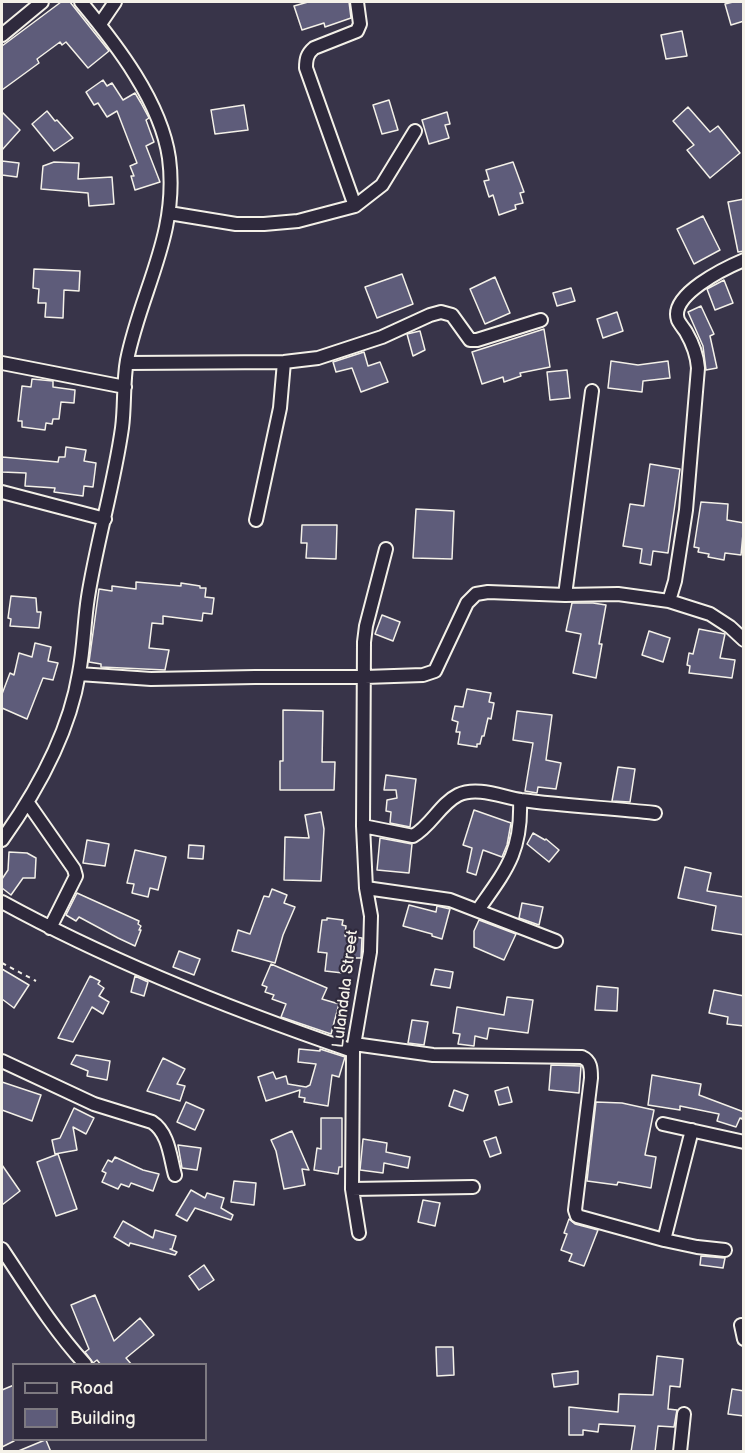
<!DOCTYPE html>
<style>
body{margin:0}
#map{position:relative;width:745px;height:1453px;overflow:hidden;background:#383449;font-family:"Balsamiq Sans",sans-serif}
canvas{display:block}
.frame{position:absolute;inset:0;border:3px solid #f4f1e8;pointer-events:none}
.legend{position:absolute;left:12px;top:1363px;width:195px;height:78px;box-sizing:border-box;background:#2f2a3d;border:2px solid #7e7a81;margin:0;padding:8px 10px;list-style:none;font-size:18px;color:#f4f1e8}
.legend li{display:flex;align-items:center;gap:12px;height:30px}
.legend b{width:30px;border:2px solid #7e7a81}
</style>
<div id="map">
<canvas width="745" height="1453"></canvas>
<div class="frame"></div>
<ul class="legend">
<li><b style="height:8px;background:#2f2a3d"></b>Road</li>
<li><b style="height:16px;background:#5e5c7a"></b>Building</li>
</ul>
</div>
<script>
const context = document.querySelector('canvas').getContext('2d');
context.lineJoin = 'round';
function paint(path, color) { context.fillStyle = color; context.fill(path, 'evenodd'); }
function stroke(path, color, width, dash) { context.strokeStyle = color; context.lineWidth = width; context.lineCap = dash ? 'butt' : 'round'; context.setLineDash(dash || []); context.stroke(path); }
function drawText(font, color, halo, rows, align = 'center') {
  context.font = font + ' "Balsamiq Sans",sans-serif'; context.lineWidth = 4.5; context.setLineDash([]); context.textBaseline = 'middle'; context.strokeStyle = halo; context.fillStyle = color; for (const [text, x, y, turn = 0] of rows) {
    context.save(); context.translate(x, y); context.rotate((+turn || 0) * Math.PI / 180); context.textAlign = isNaN(turn) ? turn : align; if (halo) context.strokeText(text, 0, 0); context.fillText(text, 0, 0); context.restore();
  }
}
const building = new Path2D(`
 M61,2H70L109,51L88,68L66,42L62,45L60,42L37,59L39,63L2,90V46Z
 M308,2H349L351,18L325,27L324,23L302,30L294,6Z
 M733,2H744V21L731,25L725,4Z
 M682,31L687,56L666,59L661,35Z
 M103,80L107,86L112,83L123,100L135,93L141,103L149,118L146,120L154,142L146,146L160,182L135,190L131,176H134L130,166L137,163L117,111L107,117L98,103L94,105L86,92Z
 M389,100L398,130L382,134L373,105Z
 M244,105L248,130L215,134L211,110Z
 M688,107L710,132L718,126L740,153L710,178L687,150L694,145L673,121Z
 M47,111L55,121L57,120L73,138L54,151L32,124Z
 M2,112L20,130L2,150Z
 M447,112L450,124L445,125L449,138L429,144L422,120Z
 M2,161L19,163L17,177L2,175Z
 M54,162L79,163L78,179L112,177L114,204L89,206L88,193L41,189L43,166Z
 M513,162L524,192L520,193L523,203L515,205L516,209L499,215L493,195L489,197L484,181L489,180L486,170Z
 M744,199V251L738,252L728,202Z
 M703,216L720,250L694,264L677,229Z
 M34,269L80,271L79,291L64,290L63,318L45,317L46,303H38L39,289L33,288Z
 M402,274L413,304L377,318L365,287Z
 M495,277L510,313L485,324L470,289Z
 M724,280L733,303L715,310L707,289Z
 M571,288L575,301L557,306L553,293Z
 M701,306L714,334L710,336L717,368L706,370L703,346L688,312Z
 M617,312L623,331L603,338L597,319Z
 M544,329L550,367L520,373L521,376L504,382L503,377L482,384L472,352Z
 M420,331L425,350L413,356L407,334Z
 M364,352L368,366L380,362L388,382L361,392L352,368L336,372L333,362Z
 M611,361L638,365L668,361L670,378L643,381L642,392L608,388Z
 M567,370L570,398L550,400L547,372Z
 M32,379L53,381V387L75,390L74,403L61,402L59,419H53L52,424L46,423L45,430L22,427V421H18L22,386L31,387Z
 M66,447L86,450L84,461L96,463L93,487L84,486L83,496L54,492L55,488L25,486L26,473L2,472V457L58,462L59,457H65Z
 M650,464L680,469L668,553L653,551L651,565L640,563L642,549L623,546L630,504L644,506Z
 M701,502L728,504L727,520L744,523L741,555L725,553L724,560L708,557L709,554L698,552L699,548L694,547Z
 M416,509L454,511L452,559L413,558Z
 M302,525H337L336,559L306,558L307,543H301Z
 M136,582L181,586V583L200,586V588H206L205,597L214,598L212,614L203,613L202,621L163,616V624L152,623L149,648L169,650L165,670L101,667V664L89,662L99,589L112,591V586L136,589Z
 M11,596L36,598L37,612H41L39,628L10,626L11,619L8,618Z
 M572,603H593L606,605L599,644H602L596,678L573,673L581,634L566,631Z
 M382,615L400,622L393,641L375,634Z
 M699,629L725,634L720,658L735,660L732,678L689,673L690,666L687,665L689,653L693,654Z
 M649,631L670,638L663,662L642,655Z
 M35,643L51,647L48,661L58,663L53,680L43,678L27,719L2,708V694L10,673L14,675L19,653L32,657Z
 M467,689L491,693L489,702L494,703L491,719L488,718L484,736H482L480,744H477V747L458,744L460,732H456L458,722L452,720L455,706L463,707Z
 M283,710L323,711L322,762H335L334,790H280V761H283Z
 M517,711L552,715L546,760L561,763L556,789L538,787L537,793L525,791L533,743L513,740Z
 M618,767L635,769L630,802L612,801Z
 M386,775L416,779L410,827L390,823L391,812L386,811L387,800L397,798L396,790H384Z
 M474,810L511,823L507,845L502,857L483,850L476,875L467,872L472,848L463,845Z
 M321,812L324,829L321,881L284,880L285,837L309,838L305,815Z
 M533,833L545,840L546,839L559,850L549,862L527,844Z
 M380,838L412,844L409,873L377,870Z
 M87,840L109,844L105,866L83,863Z
 M189,845L204,846L203,859L188,858Z
 M135,850L166,857L158,890L150,888L148,897L132,893L134,884L127,883Z
 M9,852L27,853L36,858L35,878H23L11,895L2,888V879L8,870Z
 M685,867L711,873L707,891L744,897V935L712,930L716,906L678,898Z
 M272,889L287,895L284,903L295,907L283,935L275,963L232,951L238,930L250,934L264,896L269,897Z
 M77,893L139,921L138,924L141,926L139,930H141L135,946L118,938L79,917L76,921L66,915Z
 M522,903L543,907L539,925L519,918Z
 M409,905L436,912L437,906L450,909L442,939L432,936V934L403,926Z
 M327,918L343,920L342,925L346,926L345,936L362,938L361,958H344L343,973L325,971L327,953L318,952L322,920H327Z
 M479,920L516,934L504,960L474,947V931Z
 M179,951L200,959L194,975L173,967Z
 M271,964L327,988L322,999L339,1004L331,1034L281,1017L286,1004L272,999L274,995L265,992L267,987L262,985Z
 M2,969L29,985L14,1008L2,999Z
 M435,969L453,972L450,988L431,985Z
 M90,976L100,981L98,984L104,988L99,996L109,1002L103,1014L92,1007L73,1042L58,1038Z
 M135,976L148,982L144,996L131,992Z
 M597,986L618,988L617,1011L595,1010Z
 M714,990L744,996V1026L727,1024L728,1017L709,1013Z
 M507,997L533,1000L528,1033L489,1028L487,1039L475,1036L474,1046L458,1044L460,1034L453,1033L457,1007L504,1015Z
 M412,1020L428,1022L424,1045L408,1043Z
 M299,1049L320,1051V1049L345,1057L339,1077L332,1075L328,1106L304,1102L305,1098L299,1097L300,1090L266,1101L258,1077L273,1072L276,1079L286,1076L288,1084L306,1087L310,1085L316,1064L298,1062Z
 M76,1055L110,1061L107,1080L87,1076L88,1071L71,1064Z
 M163,1058L185,1069L177,1084L185,1086L180,1101L147,1091Z
 M551,1065L581,1066L579,1093L549,1090Z
 M652,1075L701,1084L699,1095L744,1112L742,1119L740,1118L736,1127L717,1121L719,1114L680,1106V1110L648,1105Z
 M2,1082L41,1095L32,1121L2,1110Z
 M508,1087L512,1102L499,1105L495,1091Z
 M454,1090L468,1095L463,1111L449,1106Z
 M186,1102L204,1110L195,1130L177,1122Z
 M596,1102L622,1103L654,1110L645,1155L656,1157L651,1188L618,1182L617,1185L587,1181Z
 M74,1108L94,1118L86,1134L73,1127L77,1150L55,1154L52,1140L60,1138Z
 M321,1118H342V1167H339L338,1174L314,1170L317,1148L321,1149Z
 M292,1131L309,1170L302,1169L305,1185L284,1189L276,1151L271,1140Z
 M496,1137L501,1153L490,1157L484,1141Z
 M363,1139L387,1143L386,1152L410,1157L408,1168L384,1163L383,1173L360,1170Z
 M178,1145L201,1148L197,1170L182,1168Z
 M58,1154L77,1209L56,1216L37,1162Z
 M115,1157L143,1170L159,1174L153,1191L131,1183L129,1187L121,1184L118,1189L102,1182L106,1173L102,1171L108,1160L112,1162Z
 M2,1165L20,1191L2,1205Z
 M234,1181L256,1183L254,1205L231,1202Z
 M191,1190L205,1198L207,1193L224,1198L221,1208L233,1215L231,1220L195,1208L187,1221L176,1215Z
 M423,1200L440,1203L435,1226L418,1222Z
 M569,1219L575,1224L598,1230L584,1266L569,1261L572,1254L561,1250L567,1234L564,1233Z
 M123,1221L153,1238L155,1230L176,1236L172,1249H170L177,1252L175,1255L130,1243L129,1246L114,1237Z
 M701,1256L725,1258L723,1268L700,1265Z
 M204,1265L214,1280L199,1290L189,1276Z
 M95,1295L114,1341L140,1318L154,1335L126,1358L132,1365H101L97,1360L93,1363L85,1352L89,1349L71,1305Z
 M436,1347H453L454,1375L437,1376Z
 M657,1356L683,1359L680,1387L670,1386L668,1409L677,1410L674,1427L658,1426L655,1452H631L635,1426L599,1424L598,1432L583,1430V1435H569V1407L618,1412L619,1394L653,1395Z
 M578,1371V1384L554,1387L552,1374Z
 M14,1385V1441L2,1447V1390Z
 M732,1389L744,1391V1416L728,1414Z
 M45,1440H46L51,1452H16Z`);
paint(building, '#5e5c7a');
stroke(building, '#f4f1e8', 1.5);
const street = new Path2D(`
 M100,24L115,2
 M2,35L42,2
 M355,206L306,68C306,59 307,54 314,48L357,31L360,24L357,2
 M169,213L236,224H264L298,221L355,206L382,185L415,131
 M2,363L125,387
 M127,363L284,362L318,358L382,337L430,315L441,312L452,315L470,340H477L541,320
 M2,492L105,519
 M256,520L280,408L284,362
 M565,595L592,391
 M669,601L675,581L686,510L698,368C697,354 693,344 686,332C684,329 680,324 678,320C669,295 725,268 744,260
 M79,674L151,679L255,677H365L423,675L435,671L467,603L476,594L488,592L565,595L618,594L669,601L710,614L730,627L744,640
 M28,803L74,869L76,876L50,928
 M363,826L413,836C431,826 440,804 458,795C477,786 502,797 521,800C566,806 611,808 655,813
 M2,840C37,791 69,734 79,673C84,648 84,622 88,597C97,540 114,485 122,428C125,406 123,382 127,360C141,290 179,234 169,158C161,102 116,44 81,2
 M366,888L450,900L556,941
 M2,902C113,963 233,1010 353,1051
 M478,910C506,870 522,852 520,800
 M354,1044L433,1055L582,1057C591,1061 591,1069 591,1078L575,1210L577,1216L664,1240L697,1247L725,1250
 M2,1061L94,1104L152,1122C169,1133 170,1157 175,1175
 M663,1124L744,1142
 M352,1189L473,1187
 M359,1233L352,1189L353,1051L370,952L371,916L366,888L363,826L364,642L366,626L386,549
 M664,1240L692,1130
 M2,1249C28,1288 53,1329 85,1364
 M741,1325L744,1339
 M680,1452L684,1414`);
stroke(street, '#f4f1e8', 16);
stroke(new Path2D(`
 M2,963L36,981`), '#f4f1e8', 2, [4.5, 4.5]);
stroke(street, '#2f2a3d', 12);
drawText('16px', '#f4f1e8', '#2f2a3d', [
 ["Lulandala Street",346,989,-83]
]);
</script>
